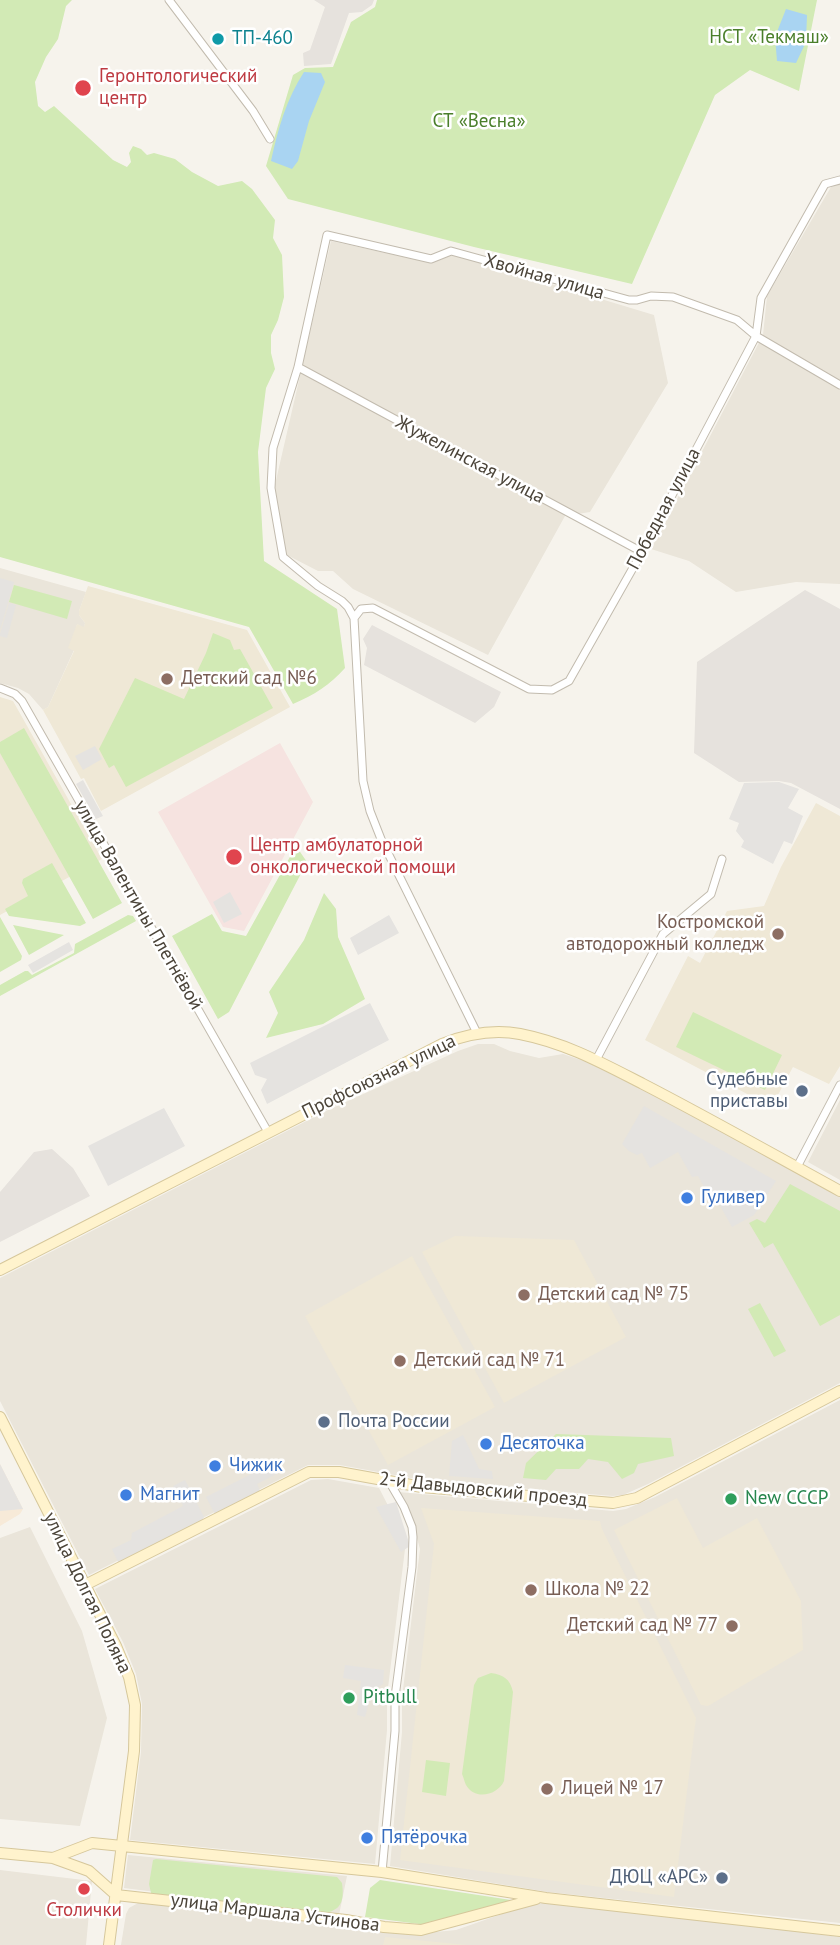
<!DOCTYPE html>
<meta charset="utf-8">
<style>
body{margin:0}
canvas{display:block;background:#f6f3ec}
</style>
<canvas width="840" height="1945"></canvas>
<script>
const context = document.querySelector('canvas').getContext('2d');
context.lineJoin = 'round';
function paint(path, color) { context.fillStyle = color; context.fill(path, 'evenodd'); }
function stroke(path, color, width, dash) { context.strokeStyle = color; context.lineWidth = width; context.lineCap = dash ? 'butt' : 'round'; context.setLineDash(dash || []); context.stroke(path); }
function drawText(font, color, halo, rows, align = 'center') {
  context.font = font + ' "PT Sans",sans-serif'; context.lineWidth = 5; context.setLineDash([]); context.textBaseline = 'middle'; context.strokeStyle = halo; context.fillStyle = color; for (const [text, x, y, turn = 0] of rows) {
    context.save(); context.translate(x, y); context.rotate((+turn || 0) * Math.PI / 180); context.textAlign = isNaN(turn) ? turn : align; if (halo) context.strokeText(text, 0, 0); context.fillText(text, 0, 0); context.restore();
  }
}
paint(new Path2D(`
 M840,184V584L796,582L736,592L689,561L651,549L763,335L767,296L831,187Z
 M331,241L431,263L452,254L654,315L668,383L590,512L565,516L488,655L353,589L333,571H318L287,555L274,489Z
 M0,568L86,592L79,611V615L85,623L84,628L77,624L74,650L48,707L43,710L29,694L18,688L0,683Z
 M478,1044H494L510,1051L539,1058L563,1054L587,1062L640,1087L840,1195V1383L648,1484L623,1495L613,1496L422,1480L340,1465H308L89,1575L0,1401V1278L326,1111L458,1051Z
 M840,1100V1180L808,1162Z
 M840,1400V1923L548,1892L390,1866L402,1732V1698L420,1549L413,1524L398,1492L613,1511L626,1509L655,1497Z
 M328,1479L379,1488L396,1521L405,1549L387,1696V1730L375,1864L130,1840L141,1752L142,1704L136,1674L123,1642L95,1589L311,1480Z
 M30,1527L82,1631L107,1718L80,1826L0,1819V1538Z
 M128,1855L347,1876L339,1915L124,1888Z
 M0,1870L92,1881L86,1945H0Z
 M140,1902L415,1934L456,1930L525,1906L543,1903H565L840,1937V1945H121L126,1914L129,1908Z`), '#eae5da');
paint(new Path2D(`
 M0,1464L23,1509L20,1514L0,1526Z`), '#f7ead8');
paint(new Path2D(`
 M314,0H374L372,5L362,12L349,13L331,64L304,66L303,53L310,50L325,7Z
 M805,590L840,609V809L791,783L779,781L739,782L694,753L697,662Z
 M372,625L501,692L494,707L475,723L364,665L367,648L363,639Z
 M52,1149L73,1168L90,1196L0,1242V1192L34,1152Z`), '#e6e2dd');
paint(new Path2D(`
 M88,586L247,630L290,707L101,811L84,778L81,779L43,710L48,707L74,651L68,648L77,624L84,627L85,623L79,615V611Z
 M0,697L13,701L102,859L0,915Z
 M816,803L840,816V1066L829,1084L793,1067L772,1106L766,1104L645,1040L688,956L700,963L727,911L764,906L781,867Z
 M455,1236L574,1240L626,1337L504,1403L422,1252Z
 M412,1256L495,1407L388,1465L305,1316Z
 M677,1498L703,1548L757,1518L801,1601L803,1650L708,1706L701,1705L614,1530Z
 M421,1508L600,1521L602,1529L696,1718L674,1897L400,1860L434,1544Z
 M385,1937L467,1945H383Z`), '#efe8d6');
paint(new Path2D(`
 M280,743L313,802L244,931L223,927L158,812Z`), '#f6e3e0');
paint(new Path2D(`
 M0,0H72L66,6L58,39L46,57L35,82L38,106L45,112L54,106L113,160L127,167L131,162L129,153L133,146L141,149L147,155L154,153L175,159L192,172L218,186L242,181L252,189L275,220L273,238L282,255L284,297L278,320L271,335V353L275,369L266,388L258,452L264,561L337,609L345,668C330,685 314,695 293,704L249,627L0,557Z
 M377,0H817L799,91L750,70L715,95L632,284L474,247L288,199L266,166L293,75L305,68L333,67L351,22L375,7Z
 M14,585L72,601L67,619L9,602Z
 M213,633L230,640L234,650L240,649L273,708L126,787L114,765L109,768L99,749L135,678L184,699L206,653Z
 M24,728L122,903L93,919L0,753V742Z
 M296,846L307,862L229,1012L218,1019L172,936L212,914L222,931L246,936Z
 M52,863L86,923L80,926L9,916L5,909L28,896L22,883L23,879Z
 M324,893L336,909L338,937L365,999L323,1024L266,1038L278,1013L269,992L304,940Z
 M128,915L133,916L136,921L0,996V985L25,971H28L32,975L74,953L75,944Z
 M0,917L22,956L21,960L0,972Z
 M13,925L64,935L29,955Z
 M693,1012L782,1055L765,1090L676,1047Z
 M790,1184L840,1211V1315L820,1326L773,1243L764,1248L749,1223L757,1219L765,1223Z
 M760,1303L786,1351L774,1357L748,1309Z
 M556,1434L671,1438L674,1456L638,1464L634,1473L622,1479L608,1462L588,1459L579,1469H556L546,1480L523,1478L526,1463Z
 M491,1673C504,1675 510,1679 513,1692L504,1781C498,1795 475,1801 466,1785C465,1783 463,1776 462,1774L474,1685L478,1678Z
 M426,1760L450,1763L446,1796L422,1792Z
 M156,1859L337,1877L342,1883C345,1905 339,1912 318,1914L157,1894L151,1893L149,1884L153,1860Z
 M380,1880L511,1900L448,1920L427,1925L365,1917L370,1888Z`), '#d2eab5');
paint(new Path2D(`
 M0,578L14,582L0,630Z
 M9,603L16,605L7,638L0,636V634Z
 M95,746L102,759L83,770L75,756Z
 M83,780L103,816L96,819L76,784Z
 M779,782L799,789L788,808L803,816L792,844L784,841L773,864L741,847L744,841L736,831L739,823L729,819L744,783Z
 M230,892L242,914L224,923L213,902Z
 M389,915L399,933L358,955L350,938Z
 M69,942L73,950L33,973L28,965Z
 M370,1003L389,1040L267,1104L261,1090L267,1079L255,1075L250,1063Z
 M644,1106L776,1181L754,1215L732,1227L718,1202L713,1203L698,1176L692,1177L678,1152L650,1168L642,1153L637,1155L629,1151L622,1144Z
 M164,1108L185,1146L108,1186L88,1146Z
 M463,1435L479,1469L492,1471L493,1479L449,1476L452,1441Z
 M277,1461L282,1471L257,1484L261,1493L216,1516L206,1497Z
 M0,1464L23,1509L0,1511Z
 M185,1480L204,1517L199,1525L119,1564L112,1549L131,1540L132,1533L183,1506L173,1486Z
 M396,1502L410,1546L401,1552L376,1507Z
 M345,1665L384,1670L383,1684L372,1691L365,1717L357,1715L361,1681L343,1678Z`), '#e5e3e0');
paint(new Path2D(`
 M786,9L807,15L806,42L796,63L777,61L775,37Z
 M304,72L321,73L325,82L309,121L298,161L292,169L271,161C278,129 286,100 304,72Z`), '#a9d4f2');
const street = new Path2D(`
 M169,0L253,111L270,139
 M298,367L642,552
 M354,618L348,607L342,601L318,586L283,557L271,488L273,448L298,367L327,235L431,259L451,251L629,300H637L651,296L673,297L737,320L756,336L840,385
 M0,688L15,694L22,701L268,1132
 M477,1033L381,839L370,811L363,781L354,618L361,609L373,608L529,689L552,690L569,681L642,552L756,336L761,298L825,184L840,180
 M596,1060L663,934L711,894L722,859
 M797,1167L840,1085
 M382,1872L395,1731V1697L412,1567L413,1537L412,1527L404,1507L390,1483`);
const secondary = new Path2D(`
 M0,1270L442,1044C467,1034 493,1029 520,1034C566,1043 602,1063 643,1084C709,1118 774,1155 840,1191
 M0,1417L116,1646L129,1677L135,1705L134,1751L109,1945
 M85,1585L309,1472H339L422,1487L613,1503L637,1498L652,1490L840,1391
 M0,1853L53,1858L89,1871L116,1895L346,1920L384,1927L421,1930L536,1899
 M53,1858L92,1843L382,1872L546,1898L840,1931`);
stroke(street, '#c2bbae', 9);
stroke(secondary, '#d6c79b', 12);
stroke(street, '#fff', 7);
stroke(secondary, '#fff3cd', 10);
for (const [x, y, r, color] of [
 [218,39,7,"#0f9aa8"],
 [83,88,9,"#e0444e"],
 [167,679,7,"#8d6e63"],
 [234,857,9,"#e0444e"],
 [778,934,7,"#8d6e63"],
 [802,1091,7,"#5c6f8a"],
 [687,1198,7,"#3f7fe0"],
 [524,1295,7,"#8d6e63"],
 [400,1361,7,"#8d6e63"],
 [324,1422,7,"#5c6f8a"],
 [486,1444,7,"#3f7fe0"],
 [215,1466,7,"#3f7fe0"],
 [126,1495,7,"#3f7fe0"],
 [731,1499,7,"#2e9e5b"],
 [531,1590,7,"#8d6e63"],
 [732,1626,7,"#8d6e63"],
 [349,1698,7,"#2e9e5b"],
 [547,1789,7,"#8d6e63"],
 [367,1838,7,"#3f7fe0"],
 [722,1878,7,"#5c6f8a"],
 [84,1889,7,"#e0444e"]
]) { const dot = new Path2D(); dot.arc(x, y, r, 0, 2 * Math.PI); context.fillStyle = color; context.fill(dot); stroke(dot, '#fff', 2.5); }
drawText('19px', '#4a7f2a', '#fff', [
 ["НСТ «Текмаш»",769,38],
 ["СТ «Весна»",479,122]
]);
drawText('19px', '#0d838f', '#fff', [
 ["ТП-460",232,39]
], 'left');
drawText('19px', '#be3a42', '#fff', [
 ["Геронтологический",99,77],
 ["центр",99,99],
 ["Центр амбулаторной",250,846],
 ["онкологической помощи",250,868],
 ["Столички",84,1911,"center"]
], 'left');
drawText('19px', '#4b4439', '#fff', [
 ["Хвойная улица",544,277,16],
 ["Жужелинская улица",470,460,28],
 ["Победная улица",664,509,-62],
 ["улица Валентины Плетнёвой",138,905,60],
 ["Профсоюзная улица",379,1077,-26],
 ["2-й Давыдовский проезд",483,1490,6],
 ["улица Долгая Поляна",87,1593,64],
 ["улица Маршала Устинова",275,1913,7]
]);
drawText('19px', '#785e54', '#fff', [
 ["Детский сад №6",181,679],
 ["Костромской",764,923,"right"],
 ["автодорожный колледж",764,945,"right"],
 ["Детский сад № 75",538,1295],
 ["Детский сад № 71",414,1361],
 ["Школа № 22",545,1590],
 ["Детский сад № 77",718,1626,"right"],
 ["Лицей № 17",561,1789]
], 'left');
drawText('19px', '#4e5e75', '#fff', [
 ["Судебные",788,1080],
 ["приставы",788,1102],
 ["Почта России",338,1422,"left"],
 ["ДЮЦ «АРС»",708,1878]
], 'right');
drawText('19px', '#366cbe', '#fff', [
 ["Гуливер",701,1198],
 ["Десяточка",500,1444],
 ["Чижик",229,1466],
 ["Магнит",140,1495],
 ["Пятёрочка",381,1838]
], 'left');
drawText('19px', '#27864d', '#fff', [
 ["New СССР",745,1499],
 ["Pitbull",363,1698]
], 'left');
</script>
